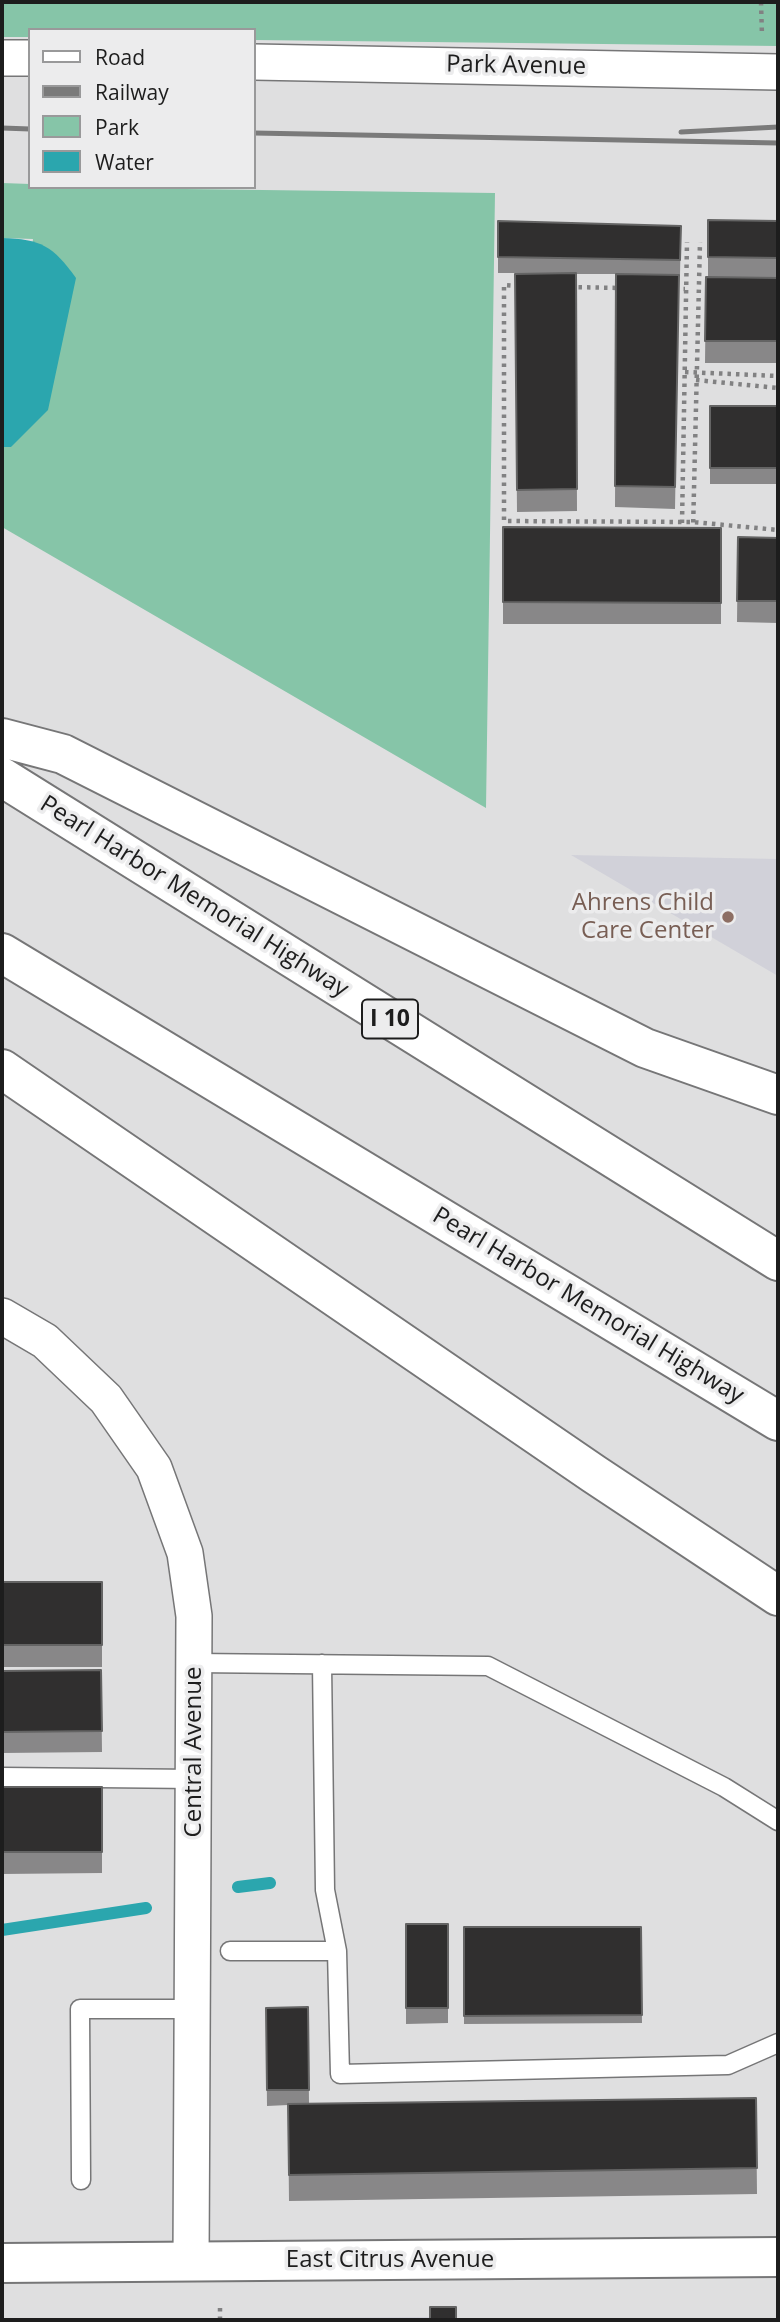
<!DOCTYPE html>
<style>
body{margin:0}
#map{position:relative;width:780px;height:2322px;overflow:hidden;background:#dfdfe0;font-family:"Open Sans",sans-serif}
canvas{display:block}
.frame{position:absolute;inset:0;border:4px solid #1d1d1d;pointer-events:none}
.legend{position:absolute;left:28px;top:28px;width:228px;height:161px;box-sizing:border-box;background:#ececed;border:2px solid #99999a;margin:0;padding:9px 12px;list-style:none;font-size:21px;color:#1d1d1d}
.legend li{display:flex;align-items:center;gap:14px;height:35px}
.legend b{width:35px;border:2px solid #99999a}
</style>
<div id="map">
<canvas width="780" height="2322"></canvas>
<div class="frame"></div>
<ul class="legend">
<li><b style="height:9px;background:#fff"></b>Road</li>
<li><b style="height:9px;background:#7a7a7a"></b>Railway</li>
<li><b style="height:19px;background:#86c5a8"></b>Park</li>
<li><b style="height:19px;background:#2ba6ae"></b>Water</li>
</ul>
</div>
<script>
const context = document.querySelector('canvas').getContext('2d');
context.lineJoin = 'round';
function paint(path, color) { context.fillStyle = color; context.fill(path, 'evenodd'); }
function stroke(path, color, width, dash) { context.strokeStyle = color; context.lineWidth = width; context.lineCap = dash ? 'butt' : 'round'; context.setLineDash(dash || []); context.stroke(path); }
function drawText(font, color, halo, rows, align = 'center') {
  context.font = font + ' "Open Sans",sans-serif'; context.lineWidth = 7; context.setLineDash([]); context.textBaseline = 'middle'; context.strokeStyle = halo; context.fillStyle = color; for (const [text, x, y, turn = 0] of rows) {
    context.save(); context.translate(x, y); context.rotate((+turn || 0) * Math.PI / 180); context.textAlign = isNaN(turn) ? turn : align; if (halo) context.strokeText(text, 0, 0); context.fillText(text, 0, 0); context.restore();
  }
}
paint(new Path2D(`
 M571,855L778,859V976Z
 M430,2317V2320H66Z`), '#d1d1d9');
paint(new Path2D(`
 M2,2H778V46L254,40V30H30V37H2Z
 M2,183L30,184V187L495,193L486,808L2,527V447H11L33,239L2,238Z`), '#86c5a8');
paint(new Path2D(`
 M2,238C41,239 53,246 76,278L48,410L11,447H2Z`), '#2ba6ae');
stroke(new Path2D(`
 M238,1887L270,1883
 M2,1930L146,1908`), '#2ba6ae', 12);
const lane = new Path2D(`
 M194,1663L488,1666L724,1787L778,1821
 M322,1664L325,1890L337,1951L340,2074L728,2065L778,2043
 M2,1777L195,1779
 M230,1951H337
 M81,2180L80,2009H194`);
const street = new Path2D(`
 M2,58H30
 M254,62L778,72
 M2,1316L45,1341L106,1399L154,1468L185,1553L194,1616L191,2261`);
const secondary = new Path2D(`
 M2,2263L778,2257`);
const highway = new Path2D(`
 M2,738L63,754L645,1048L778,1095
 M2,777L778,1261
 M2,953L778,1421
 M2,1069L594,1474L778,1596`);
stroke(lane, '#767677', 21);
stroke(street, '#767677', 38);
stroke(secondary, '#767677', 42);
stroke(highway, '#767677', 42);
stroke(new Path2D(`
 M761,2L762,36
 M519,286L504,285V521L693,522L778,530
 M570,287L621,288
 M675,289H685
 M685,372L778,376
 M696,380L778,388
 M682,523L687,242
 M693,531L700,242
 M220,2308V2320`), '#818182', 4.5, [3.5, 5]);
stroke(lane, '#fff', 18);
stroke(street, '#fff', 35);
stroke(secondary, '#fff', 38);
stroke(highway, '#fff', 38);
stroke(new Path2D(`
 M2,128L30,129
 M681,132L778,127
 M254,133L778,143`), '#7a7a7a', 5);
paint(new Path2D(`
 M708,220L778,221V363H705L706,277H708Z
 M498,221L681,226L680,275H679L675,509L615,507L616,274H576L577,511L517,512L515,274L538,273H498Z
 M710,406H778V484H710Z
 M503,527L721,528V624H503Z
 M738,537L778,538V623L737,622Z
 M2,1582H102V1667H2Z
 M101,1670L102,1752L2,1753V1671Z
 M2,1787H102V1873L2,1874Z
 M406,1924H448V2023L406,2024Z
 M464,1927H641L642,2023L464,2024Z
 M308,2007L309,2104L756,2098L757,2194L289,2201L288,2105L267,2106L266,2008Z`), '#888788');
const building = new Path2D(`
 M708,220L778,221V258L708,257Z
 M498,221L681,226L680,260L498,257Z
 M576,273L577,489L517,490L515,274Z
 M616,274L679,275L675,487L615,486Z
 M706,277L778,278V341H705Z
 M710,406H778V468H710Z
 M503,527L721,528V603L503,602Z
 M738,537L778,538V601H737Z
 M2,1582H102V1645H2Z
 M101,1670L102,1731L2,1732V1671Z
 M2,1787H102V1852H2Z
 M406,1924H448V2008H406Z
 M464,1927H641L642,2015L464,2016Z
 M308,2007L309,2090H267L266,2008Z
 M756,2098L757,2168L289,2175L288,2104Z
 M430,2307H456V2320H430Z`);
paint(building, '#302f2f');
stroke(building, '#646464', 2);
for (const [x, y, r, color] of [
 [728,917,7,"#8d6e63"]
]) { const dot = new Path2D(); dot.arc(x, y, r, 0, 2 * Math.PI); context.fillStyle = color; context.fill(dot); stroke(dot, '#ececed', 2.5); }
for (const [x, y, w] of [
 [390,1019,56]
]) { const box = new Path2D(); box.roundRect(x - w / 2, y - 19.5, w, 39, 5); context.fillStyle = '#ececed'; context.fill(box); stroke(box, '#1d1d1d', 2); }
drawText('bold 23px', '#1d1d1d', null, [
 ["I 10",390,1019]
]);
drawText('24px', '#1d1d1d', '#ececed', [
 ["Park Avenue",516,66,1],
 ["Pearl Harbor Memorial Highway",194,897,32],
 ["Pearl Harbor Memorial Highway",588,1306,31],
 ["Central Avenue",194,1752,-90],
 ["East Citrus Avenue",390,2260]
]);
drawText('24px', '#785e54', '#ececed', [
 ["Ahrens Child",714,903],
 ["Care Center",714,931]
], 'right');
</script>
